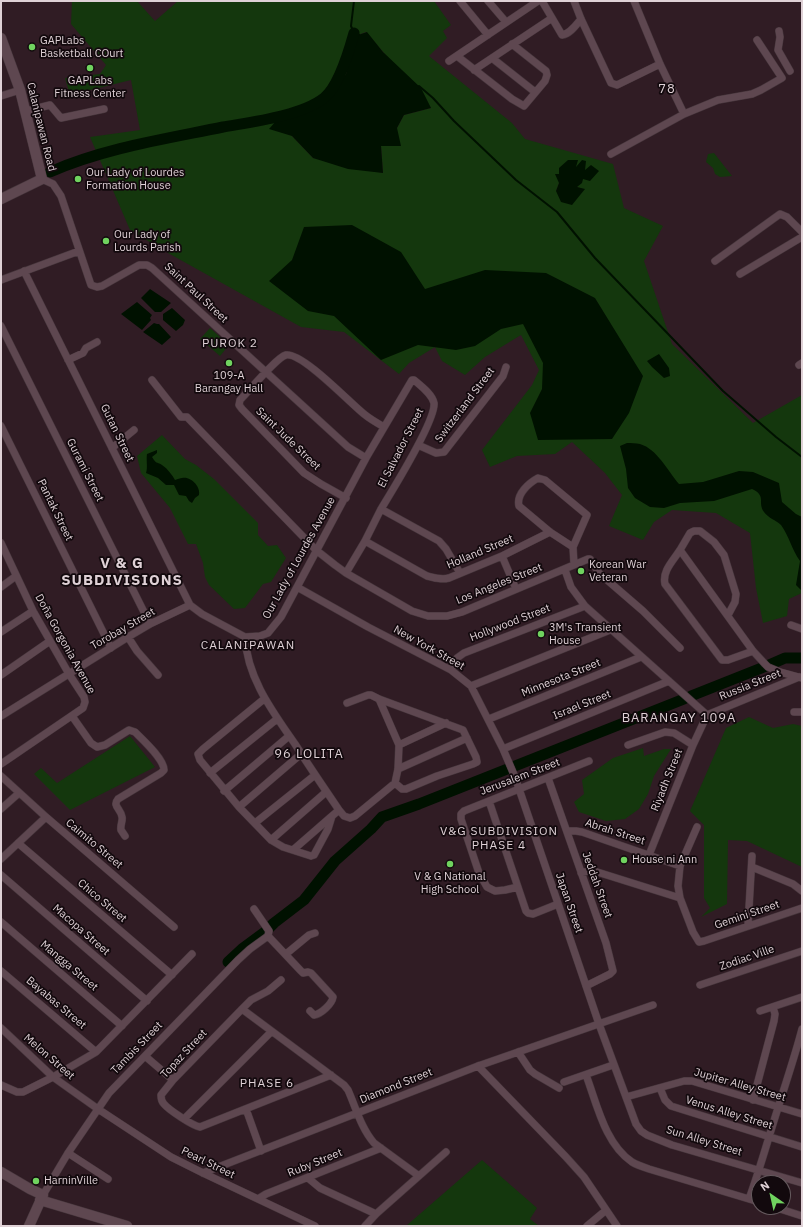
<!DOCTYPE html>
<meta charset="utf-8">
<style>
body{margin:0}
#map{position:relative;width:803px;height:1227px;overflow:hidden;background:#301c24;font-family:"IBM Plex Sans",sans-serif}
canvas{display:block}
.frame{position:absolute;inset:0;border:2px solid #dfd1d6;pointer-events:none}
.north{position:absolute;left:751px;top:1175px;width:40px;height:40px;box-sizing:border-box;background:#12090d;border:1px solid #64595d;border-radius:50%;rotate:326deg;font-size:11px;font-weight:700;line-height:16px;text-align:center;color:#dfd1d6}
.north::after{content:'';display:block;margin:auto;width:14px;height:18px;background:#70d35f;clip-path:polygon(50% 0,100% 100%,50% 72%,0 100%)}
</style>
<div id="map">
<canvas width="803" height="1227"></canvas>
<div class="frame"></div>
<div class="north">N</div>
</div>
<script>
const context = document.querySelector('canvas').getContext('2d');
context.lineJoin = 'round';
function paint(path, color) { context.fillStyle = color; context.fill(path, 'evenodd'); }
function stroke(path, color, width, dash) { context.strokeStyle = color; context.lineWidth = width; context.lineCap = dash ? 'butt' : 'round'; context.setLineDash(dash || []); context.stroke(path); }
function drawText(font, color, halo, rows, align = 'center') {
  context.font = font + ' "IBM Plex Sans",sans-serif'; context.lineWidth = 3.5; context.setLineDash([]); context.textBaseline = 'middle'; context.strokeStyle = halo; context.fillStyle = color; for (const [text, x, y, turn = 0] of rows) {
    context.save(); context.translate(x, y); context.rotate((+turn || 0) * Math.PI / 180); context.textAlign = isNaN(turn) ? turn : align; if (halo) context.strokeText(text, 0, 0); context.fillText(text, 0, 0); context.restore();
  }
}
paint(new Path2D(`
 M72,1H137L155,21L178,1H434L451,25L443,31L447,38L429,56L512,123L525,139L613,164L624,208L663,226L644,261L672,344L753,423L802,395V593L789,599L787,616L763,623L756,588L750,533L716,513L672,510L654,522L643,540L609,526L622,495L605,473L572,442L555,454L517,456L490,467L482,450L532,385L539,370L521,335L485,357L465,375L442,361L435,347L409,363L399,374L344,332L301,327L168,253L130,230L90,137L140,130L131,80L70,95L65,78L100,74L106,65L71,24ZM366,32L431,108L404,115L397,128L381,146L383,173L313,158L292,136L283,113L328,100L346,74L358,35ZM575,168L585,170L577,187L585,190L556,191L559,183V174Z
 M714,153L732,176L720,177L715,174L713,168L706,162L708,154Z
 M210,328L229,345L220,356L200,339Z
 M162,435L185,459L196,465L214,479L258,523V535L268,546L277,545L286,558L271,582L263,584L245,608L234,609L209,585L205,577L203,563L196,544H188L170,508L141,473L137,456Z
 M749,717L773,728L793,724L802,726V867L747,841L728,840L727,904L701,917L710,908L704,898V825L690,811L726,728Z
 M130,736L155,767L70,810L34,774L41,768L57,783Z
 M643,748L644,756L664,749H671L654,776L648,794L639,809L625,819L606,821L579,812L574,802L584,794L582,780L613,758Z
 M482,1160L537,1208L530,1219L539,1226H406Z`), '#14370d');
paint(new Path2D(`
 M367,32L383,52L421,88L431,108L404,115L397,128L401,146H381L383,173L348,169L313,158L292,136L269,129L283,113L328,100L346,74L358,35Z
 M568,160H578L576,167L582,160L586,161L585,170L591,165L599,171L590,181L583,179L582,183L577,187L585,189L572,205L561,202L556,191L559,183L555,174H559V168Z
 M352,225L401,252L425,289L485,270L546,273L595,298L643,376L629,413L612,439L538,440L530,413L542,389L543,363L523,324L501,329L475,346L456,350L418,345L381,360L334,316L308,311L269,281L292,260L304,227Z
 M150,289L171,303L161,312H155L141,298Z
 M137,302L152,315L150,318L151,320L142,330L121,314Z
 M172,308L185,320L183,325L176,331L163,320V314Z
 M154,323L157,324H159L171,337L162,345L143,332Z
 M659,354L669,368L670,376L664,378L652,367L647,361Z
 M627,443C631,443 636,443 640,444C657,449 668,471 679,484L703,482L739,471L753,472L779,483L782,502L796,514L802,517V591L796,585L800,561C792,550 789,536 781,525C776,520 768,518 764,512C757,502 767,496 752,489L714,501L680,503L664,508L650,507L635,498L628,488L626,469L620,446Z
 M157,450V453L152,457C157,465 156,461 162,465C168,469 172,475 175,480C178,479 180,478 182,478C191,476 201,487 199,495L195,498L192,503L189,501L186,496L179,495L174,485H166L158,478L146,473C148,468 146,460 147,454Z`), '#010');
stroke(new Path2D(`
 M354,1L351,26L354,33L359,35
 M419,86L433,98L454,121L516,180L557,212L595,258L723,391L776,437L802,457`), '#010', 2);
stroke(new Path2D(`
 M50,172C105,148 165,139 223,127C251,122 301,116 324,98C339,86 349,51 354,33
 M769,665L785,658H802
 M691,696L764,667
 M228,962L242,949L265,932L274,923L304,900L335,861L371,829L382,817L419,804L684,699`), '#010', 11);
const street = new Path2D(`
 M460,1L488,35
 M488,1L506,22
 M542,1L562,35C570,34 576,25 581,19
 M574,1L581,19L611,83L617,85L660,64
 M779,31L780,37L778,50L790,71
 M457,56L512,99L524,106L545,81L547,75L546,71L512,44
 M492,58L535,92
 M449,61L538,1
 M474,70L552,18
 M1,96L20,90
 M26,111L50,105L61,118L104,109
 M684,114L718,100L752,94L761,90L782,78L757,40
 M611,154L684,114L660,64L634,1
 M42,179L53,184L61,196L91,285L97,287L102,286L139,265H147L152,268L348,447L366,458
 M715,261L780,214L787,217L802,232
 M24,271L190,605L202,614L245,637L260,636L268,633L281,617L366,458L412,380H414C421,386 432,394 434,403C436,420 392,491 381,509
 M740,274L802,237
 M1,280L79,251
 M1,326L150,624
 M68,360L83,353L86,348L97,342
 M799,365L802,363
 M152,380L181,417H187L316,550L335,565L346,573L412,611L428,616H447L462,612L588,559H590L599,573L643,611L680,648
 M1,426L111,648
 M418,445L436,453L444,452L503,376L506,367
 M112,448L134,430
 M346,498L321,484L304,473L242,409L239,405L240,400C248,392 277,357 286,355C302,352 350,403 364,414C370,419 377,423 384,427
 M1,543L33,611L69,674L84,697L85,702L83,708L1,764
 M573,547L550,532L519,506C516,494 529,483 538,478L545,480L587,515L573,547L574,564
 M680,550C673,561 662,571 665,584L722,660H728L753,651
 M502,556L516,589
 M565,570L571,587L585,606L707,715
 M346,573L365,541
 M460,573L446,549L439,541L381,509L365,541L427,576C435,578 441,580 449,578L502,556L550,532
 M1,587L16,576
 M297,587L368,627L451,670L471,686L503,749L515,777L599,1024L636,1124L641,1131L647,1135L672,1145L802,1183
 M728,615L735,602L736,594L724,555L714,542L700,531H694L690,533L680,550L753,651L765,664L768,667L780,672L802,678
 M791,625L802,629
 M1,632L33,611
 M128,637L137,651L158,675
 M245,637C247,678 273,712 295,744C309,766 324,788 339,810L344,816L350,818L355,816L395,783L398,769L399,745L379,699L463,730L476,757L477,762L473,764L437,776L406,789H402L395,783
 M451,670L457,658L464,653L585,606
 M1,675L50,641
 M471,686L610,630
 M264,699L203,749L198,754L200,760L239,807L271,840L283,847L311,856L314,855L328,829L332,816L339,810
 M347,703L368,695H371L379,699
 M794,712H802
 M707,715L799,677
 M1,716L128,637L150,624L190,605
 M72,716L91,743L97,747L105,745L129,730L135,732C143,740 164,759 164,770L161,773L118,799C112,806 121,809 122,817C123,821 120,825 121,830L125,836
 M489,719L641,657
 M399,745L446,723
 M628,745L665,732L674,733L693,745
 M503,749L669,681
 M398,769L467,738
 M210,773L277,719
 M1,776L46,817L174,927
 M548,778L606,943L613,971L610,974L586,986
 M224,791L289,736
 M489,801L526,911L528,913L533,914L558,904
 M239,807L301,754
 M1,809L19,793
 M255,823L315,775
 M697,827L680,866L678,886L680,898L693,932L699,942L704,941L802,908
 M567,831H576L582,832L680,866
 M271,840L326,792
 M18,843L172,975
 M293,850L332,816
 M649,855L693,745L707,715
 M1,859L46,817
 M752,867L793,884L802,891
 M581,873L588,871H594L680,898
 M1,875L147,1001
 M518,887L505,890L495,891L487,887L479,873L461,819V814L464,811L589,761
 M254,909L269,931L268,936
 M1,922L122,1026
 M748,925L752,856
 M268,936L301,971L303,973L308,972L311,973L333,997C332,1004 321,1014 314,1015L310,1011
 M286,954L309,935L315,933
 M1,971L96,1052
 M281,980L268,991L251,1000L242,1009L173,1080L161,1095C161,1098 161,1101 164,1104C169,1110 193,1126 200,1127L331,1075
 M700,985L802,951
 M242,1009L344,1085L348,1090C356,1108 361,1128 374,1143L419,1176
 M760,1011L802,997
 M1,1028L53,1077L98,1109L171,1157L203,1173L315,1226
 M518,1052L530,1070L535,1074L559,1088
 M145,1056L173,1080
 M478,1066L566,1157L584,1177L617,1226
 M586,1075C597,1104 605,1144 632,1162C637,1165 643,1167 649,1169L759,1202
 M564,1082L613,1065
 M1,1085L17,1092H23L53,1077L96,1052L192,954
 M660,1088L665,1100L671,1106L802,1147
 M626,1097L684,1081H692L802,1114
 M753,1100L774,1021L775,1014L773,1007
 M246,1109L261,1151
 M184,1119L271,1032
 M68,1153L108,1179
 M203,1173L478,1066L653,1005
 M308,1178L320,1188L376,1214
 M43,1195L68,1153L109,1093L238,960L250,949L268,936
 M258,1199L266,1194L381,1148
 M749,1199C760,1169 768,1139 778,1108C786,1082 795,1056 802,1029
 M774,1207L802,1216
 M365,1226L376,1214L446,1152
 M587,1226L605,1211`);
const secondary = new Path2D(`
 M1,38L20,90L42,179L1,199
 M1,1172L30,1189L43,1195L29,1226
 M40,1200L127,1226`);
stroke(street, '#47373d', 8);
stroke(secondary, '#47373d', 11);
stroke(street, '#5e4750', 7);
stroke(secondary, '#5e4750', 10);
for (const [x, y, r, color] of [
 [32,47,4,"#70d35f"],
 [90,68,4,"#70d35f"],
 [78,179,4,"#70d35f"],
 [106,241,4,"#70d35f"],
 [229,363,4,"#70d35f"],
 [581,571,4,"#70d35f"],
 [541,634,4,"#70d35f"],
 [624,860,4,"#70d35f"],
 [450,864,4,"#70d35f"],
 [36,1181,4,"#70d35f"]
]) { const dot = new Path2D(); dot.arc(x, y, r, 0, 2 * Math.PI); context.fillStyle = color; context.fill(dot); stroke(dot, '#12090d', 1.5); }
drawText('11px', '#dfd1d6', '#12090d', [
 ["GAPLabs",40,41],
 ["Basketball COurt",40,54],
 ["GAPLabs",90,81,"center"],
 ["Fitness Center",90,94,"center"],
 ["Our Lady of Lourdes",86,173],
 ["Formation House",86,186],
 ["Our Lady of",114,235],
 ["Lourds Parish",114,248],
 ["109-A",229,376,"center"],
 ["Barangay Hall",229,389,"center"],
 ["Korean War",589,565],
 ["Veteran",589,578],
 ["3M's Transient",549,628],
 ["House",549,641],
 ["House ni Ann",632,860],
 ["V & G National",450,877,"center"],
 ["High School",450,890,"center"],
 ["HarninVille",44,1181]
], 'left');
drawText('11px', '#dfd1d6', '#12090d', [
 ["Calanipawan Road",41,127,76],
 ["Saint Paul Street",196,293,43],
 ["Switzerland Street",465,405,-53],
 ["Gutan Street",117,433,64],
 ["Saint Jude Street",288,439,44],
 ["El Salvador Street",401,448,-63],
 ["Gurami Street",85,470,63],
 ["Pantak Street",55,510,64],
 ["Holland Street",480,552,-23],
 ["Our Lady of Lourdes Avenue",299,558,-61],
 ["Los Angeles Street",499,584,-22],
 ["Hollywood Street",510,623,-21],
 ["Torobay Street",123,629,-30],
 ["Doña Gorgonia Avenue",65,644,61],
 ["New York Street",429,648,29],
 ["Minnesota Street",561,678,-22],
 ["Russia Street",750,685,-22],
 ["Israel Street",582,705,-22],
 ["Jerusalem Street",520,777,-21],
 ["Riyadh Street",667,780,-68],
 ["Abrah Street",615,832,18],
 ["Caimito Street",94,844,40],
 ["Jeddah Street",597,885,70],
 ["Chico Street",102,901,40],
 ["Japan Street",569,903,71],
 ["Gemini Street",747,915,-19],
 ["Macopa Street",81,930,41],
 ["Zodiac Ville",747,958,-19],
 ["Mangga Street",69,966,40],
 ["Bayabas Street",56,1003,40],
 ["Tambis Street",137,1048,-46],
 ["Topaz Street",184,1054,-47],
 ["Melon Street",49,1057,41],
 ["Jupiter Alley Street",740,1085,16],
 ["Diamond Street",396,1086,-22],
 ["Venus Alley Street",729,1113,17],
 ["Sun Alley Street",704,1141,17],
 ["Pearl Street",208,1163,26],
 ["Ruby Street",315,1163,-22]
]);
context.letterSpacing = '1px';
drawText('12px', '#dfd1d6', '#12090d', [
 ["PUROK 2",230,344],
 ["CALANIPAWAN",248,646],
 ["V&G SUBDIVISION",499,832],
 ["PHASE 4",499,846],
 ["PHASE 6",267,1084]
]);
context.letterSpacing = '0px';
context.letterSpacing = '1px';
drawText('13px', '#dfd1d6', '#12090d', [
 ["78",667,89],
 ["BARANGAY 109A",679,718],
 ["96 LOLITA",309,754]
]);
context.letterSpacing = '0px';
context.letterSpacing = '1px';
drawText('bold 15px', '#dfd1d6', '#12090d', [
 ["V & G",122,564],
 ["SUBDIVISIONS",122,581]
]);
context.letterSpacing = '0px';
</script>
